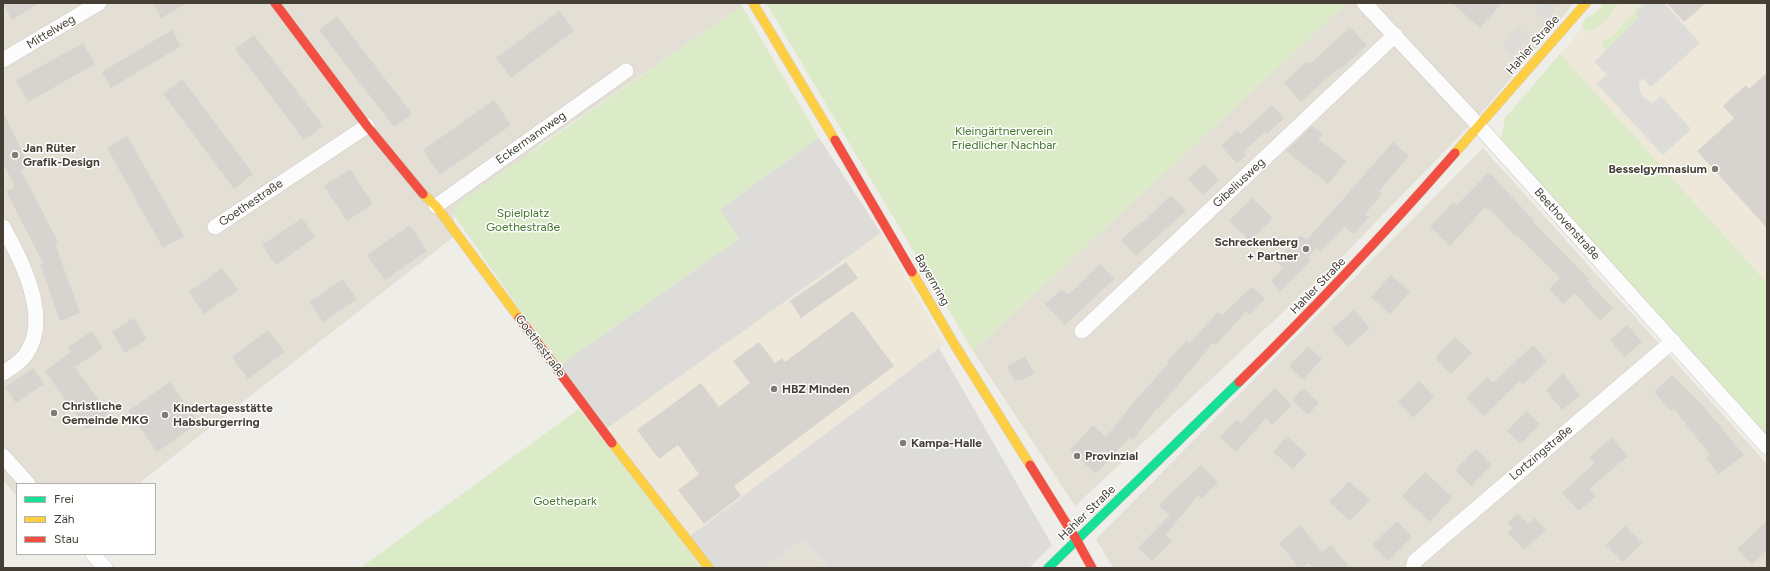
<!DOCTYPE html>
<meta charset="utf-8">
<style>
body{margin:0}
#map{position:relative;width:1770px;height:571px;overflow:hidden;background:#eeede8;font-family:Figtree,sans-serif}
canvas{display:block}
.frame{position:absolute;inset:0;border:4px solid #443e34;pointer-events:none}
.legend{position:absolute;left:16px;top:483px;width:140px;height:72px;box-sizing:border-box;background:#fff;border:1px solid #b4b2ae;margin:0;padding:5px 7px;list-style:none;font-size:12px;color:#443e34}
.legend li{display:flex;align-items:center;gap:8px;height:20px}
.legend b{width:20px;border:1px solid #b4b2ae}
</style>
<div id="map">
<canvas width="1770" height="571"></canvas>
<div class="frame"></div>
<ul class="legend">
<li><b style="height:5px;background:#16e098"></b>Frei</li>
<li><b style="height:5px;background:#ffcf43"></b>Zäh</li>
<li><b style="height:5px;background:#f24e42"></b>Stau</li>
</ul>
</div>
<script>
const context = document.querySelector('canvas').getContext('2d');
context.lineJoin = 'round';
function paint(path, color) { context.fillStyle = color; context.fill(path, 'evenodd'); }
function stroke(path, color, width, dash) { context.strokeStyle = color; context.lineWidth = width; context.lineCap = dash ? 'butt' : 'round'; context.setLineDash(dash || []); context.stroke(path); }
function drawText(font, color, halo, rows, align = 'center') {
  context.font = font + ' Figtree,sans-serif'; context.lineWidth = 3; context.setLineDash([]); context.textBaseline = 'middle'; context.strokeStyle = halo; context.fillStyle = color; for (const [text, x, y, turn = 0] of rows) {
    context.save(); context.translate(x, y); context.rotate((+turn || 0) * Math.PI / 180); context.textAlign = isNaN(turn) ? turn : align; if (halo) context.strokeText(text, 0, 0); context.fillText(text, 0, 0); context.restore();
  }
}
paint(new Path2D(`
 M3,3H740L742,6L541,144L454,215L452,238L138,484H17V496L3,480Z
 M1347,3H1356L1471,124L1341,258L1075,506L973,351Z
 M1378,3H1574L1478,117L1377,5Z
 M1483,148L1767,464V568H1113L1096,539Z
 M802,540L831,568H765Z`), '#e3dfd5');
paint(new Path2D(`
 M1605,3H1767V283L1560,54Z
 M881,233L944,344L689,537L606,429Z`), '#ede8da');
paint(new Path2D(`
 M766,3H1347L973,351Z
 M1604,3H1619C1611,13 1600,31 1586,31L1582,26C1586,15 1588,18 1595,13C1598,11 1601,6 1604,3Z
 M1642,3H1645L1636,13L1638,18L1609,47L1605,49L1602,46L1603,41L1613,36Z
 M742,6L819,138L720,209L739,239L559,366L454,215V210L458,203Z
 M1560,54L1767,283V437L1501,139L1505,118Z
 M579,409L702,568H360Z`), '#dbeac7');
paint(new Path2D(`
 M1541,3H1561L1546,21L1534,11Z
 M1645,3H1664L1700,43L1651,87L1642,78L1639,83L1640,92L1644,98L1653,103L1661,96L1691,129L1663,155L1597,84L1607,74L1594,62L1638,18L1636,13Z
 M1518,26L1529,35L1512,55L1502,46Z
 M819,138L881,233L606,429L559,366L739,239L720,209Z
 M939,348L1052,545L1029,568H831L802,540L765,568H713L689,537Z`), '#dedcd8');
paint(new Path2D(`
 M3,3H39L12,20Z
 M153,3H188L161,18Z
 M1452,3H1502L1480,28Z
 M1667,3H1706L1684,22Z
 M559,11L574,31L511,78L496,58Z
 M337,16L412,114L394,127L319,30Z
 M1350,27L1367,45L1341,69L1339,68L1335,71L1301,102L1284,83L1307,61L1310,64Z
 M172,30L181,46L111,88L102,72Z
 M254,35L323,126L304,140L235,49Z
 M83,43L95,64L28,102L16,80Z
 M1767,73V228L1697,151L1734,118L1723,106L1746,85L1749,89Z
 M182,79L253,174L234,189L163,94Z
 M494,100L511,125L440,175L423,150Z
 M1272,105L1284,118L1267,134L1265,132L1243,152L1246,155L1237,163L1221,146L1237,131L1241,134Z
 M3,112L29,166L21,170L58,242L55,243L80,313L60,321L40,264L43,263L6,191L15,187L3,162Z
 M1312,126L1322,134L1318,139L1346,161L1328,184L1286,151Z
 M127,136L184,236L163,248L107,148Z
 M1393,142L1409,156L1379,191L1382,194L1365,214L1369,217L1354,234L1345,227L1320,252L1317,248L1308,257L1311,261L1280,291L1271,281L1283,268L1275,261L1301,235L1307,240Z
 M1204,164L1219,180L1203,195L1188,179Z
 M350,169L373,204L347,221L324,186Z
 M1489,172L1534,221L1533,222L1589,279L1587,281L1613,308L1600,321L1575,293L1563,304L1549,289L1560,278L1518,236L1516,237L1490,209L1488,210L1485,207L1450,246L1430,227L1453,202L1457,205Z
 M1171,195L1186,211L1136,256L1121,240L1140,223L1141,224Z
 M1252,198L1273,218L1250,241L1229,221Z
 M302,218L315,237L276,265L262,245Z
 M410,225L427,251L385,280L367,255Z
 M846,262L858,278L801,318L790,301Z
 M1100,264L1114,279L1065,325L1045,304L1062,289L1068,295Z
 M222,268L238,290L204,314L189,292Z
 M1391,275L1410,292L1390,314L1371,297Z
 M343,279L357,299L323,322L309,302Z
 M1252,287L1265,299L1249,315L1246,311L1216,345L1213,343L1158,409L1157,408L1133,439L1130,437L1096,474L1070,450L1093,425L1106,437L1132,404L1169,363L1167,362L1187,340L1190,343L1218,312L1222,315Z
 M1354,310L1370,328L1348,347L1332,329Z
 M853,311L894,366L734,486L741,496L704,524L678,490L699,474L678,445L659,459L637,430L701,383L719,407L750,383L733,361L759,342L775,363L782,358L785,362Z
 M134,318L147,339L125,353L112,332Z
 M1627,325L1642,342L1624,357L1610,340Z
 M268,330L285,352L248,379L232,357Z
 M92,331L103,348L75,367L108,413L86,429L45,371L71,352L68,347Z
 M1455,337L1472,353L1451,374L1435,358Z
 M1533,345L1547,361L1523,384L1520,381L1484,416L1466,398L1487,377L1493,383Z
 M1308,346L1322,359L1303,380L1289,366Z
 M1025,356L1034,373L1021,381L1019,379L1015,381L1007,366Z
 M33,368L44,384L16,403L5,387Z
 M1563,373L1580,395L1562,410L1546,390Z
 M1672,375L1703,406L1744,455L1719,474L1706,458L1710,455L1674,409L1671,411L1654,392Z
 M1419,381L1434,397L1413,418L1398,402Z
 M170,382L199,423L157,452L128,411Z
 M1275,388L1292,405L1272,425L1266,418L1236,452L1220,437L1237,419L1241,423Z
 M1303,388L1319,403L1308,415L1292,400Z
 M1526,411L1540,424L1521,444L1507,431Z
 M1287,436L1307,454L1293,469L1273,452Z
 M1612,438L1628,456L1589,489L1596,496L1579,511L1562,493L1595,463L1589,457Z
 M1476,449L1492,465L1471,486L1455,470Z
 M1201,465L1218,483L1202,498L1198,495L1166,535L1172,541L1152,561L1138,548L1170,515L1159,506L1169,495Z
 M1425,472L1452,497L1430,522L1402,496Z
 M1349,481L1370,500L1350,521L1329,502Z
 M1518,513L1528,524L1535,518L1546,530L1524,550L1508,533L1512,528L1507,523Z
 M1397,521L1412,537L1388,561L1372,545Z
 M1767,521V550L1752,564L1737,549Z
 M1301,525L1322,552L1331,545L1350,568H1313L1308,563L1302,568H1299L1279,543Z
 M1625,526L1642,543L1623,562L1606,545Z`), '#d7d4cf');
const street = new Path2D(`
 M1364,3L1479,126L1767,447
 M3,60L99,3
 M436,206L626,71
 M3,227C21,259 50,315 28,351C23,361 12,367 3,373
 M215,227L367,126
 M1082,331L1395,35
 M3,456L28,484
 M93,554L105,568
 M1413,568L1415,561L1673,341`);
const fast = new Path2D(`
 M1048,568L1239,382`);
const slow = new Path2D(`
 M753,3L835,140
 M1455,153L1586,3
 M423,194L436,206L519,318
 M912,272L956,347L1030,465
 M612,443L709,568`);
const jam = new Path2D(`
 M275,3L367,126L423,194
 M835,140L912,272
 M519,318L612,443
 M1239,382C1315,308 1385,233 1455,153
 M1030,465L1076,539L1092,568`);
stroke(street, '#cbc9c4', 16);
stroke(fast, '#cecabf', 10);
stroke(slow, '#cecabf', 10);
stroke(jam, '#cecabf', 10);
stroke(street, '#fcfcfc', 15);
stroke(fast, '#16e098', 9);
stroke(slow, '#ffcf43', 9);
stroke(jam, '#f24e42', 9);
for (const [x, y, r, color] of [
 [15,155,4,"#807b73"],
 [1715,169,4,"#807b73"],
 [1306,249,4,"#807b73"],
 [774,389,4,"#807b73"],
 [54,413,4,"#807b73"],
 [165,415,4,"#807b73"],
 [903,443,4,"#807b73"],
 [1077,456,4,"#807b73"]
]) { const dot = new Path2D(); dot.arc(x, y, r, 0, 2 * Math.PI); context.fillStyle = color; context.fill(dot); stroke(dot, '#fff', 1.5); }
drawText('12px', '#443e34', '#fff', [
 ["Mittelweg",51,32,-31],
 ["Hahler Straße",1533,45,-49],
 ["Eckermannweg",531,138,-35],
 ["Gibeliusweg",1239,183,-43],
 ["Goethestraße",251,203,-34],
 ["Beethovenstraße",1567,224,48],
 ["Bayernring",932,280,60],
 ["Hahler Straße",1318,286,-46],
 ["Goethestraße",540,346,53],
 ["Lortzingstraße",1541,453,-40],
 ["Hahler Straße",1087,513,-44]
]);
drawText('12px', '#437628', '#fff', [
 ["Kleingärtnerverein",1004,131],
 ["Friedlicher Nachbar",1004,145],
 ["Spielplatz",523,213],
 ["Goethestraße",523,227],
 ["Goethepark",565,501]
]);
drawText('bold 12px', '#443e34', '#fff', [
 ["Jan Rüter",23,148],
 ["Grafik-Design",23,162],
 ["Besselgymnasium",1707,169,"right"],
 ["Schreckenberg",1298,242,"right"],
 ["+ Partner",1298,256,"right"],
 ["HBZ Minden",782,389],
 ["Christliche",62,406],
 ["Gemeinde MKG",62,420],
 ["Kindertagesstätte",173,408],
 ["Habsburgerring",173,422],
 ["Kampa-Halle",911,443],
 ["Provinzial",1085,456]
], 'left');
</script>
